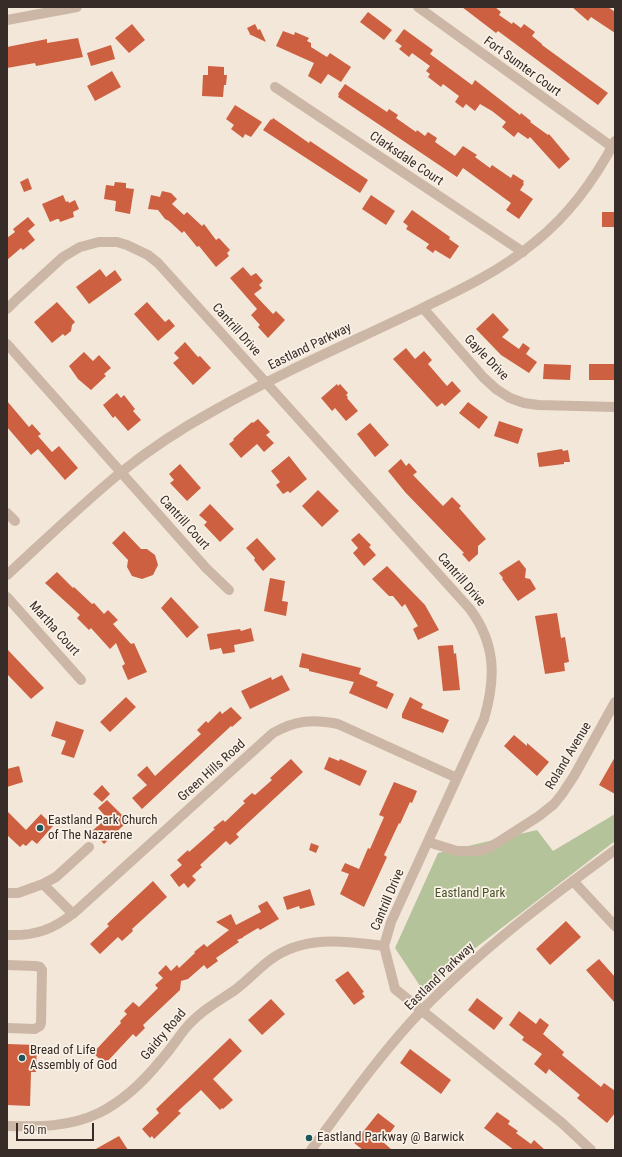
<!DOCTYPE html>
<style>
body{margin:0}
#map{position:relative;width:622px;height:1157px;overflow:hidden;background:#f3e7da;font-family:"Roboto Condensed",sans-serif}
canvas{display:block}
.frame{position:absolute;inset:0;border:8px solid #372c27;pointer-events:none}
.scale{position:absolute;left:16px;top:1123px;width:78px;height:18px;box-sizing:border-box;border:2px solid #372c27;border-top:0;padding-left:5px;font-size:12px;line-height:14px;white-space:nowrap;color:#372c27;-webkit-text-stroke:3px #faf1e7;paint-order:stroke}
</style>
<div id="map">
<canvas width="622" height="1157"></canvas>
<div class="frame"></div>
<div class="scale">50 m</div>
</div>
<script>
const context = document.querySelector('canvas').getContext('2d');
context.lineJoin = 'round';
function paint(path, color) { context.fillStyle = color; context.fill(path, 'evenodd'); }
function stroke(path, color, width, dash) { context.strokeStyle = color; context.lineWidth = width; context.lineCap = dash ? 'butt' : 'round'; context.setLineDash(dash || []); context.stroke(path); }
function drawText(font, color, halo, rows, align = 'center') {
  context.font = font + ' "Roboto Condensed",sans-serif'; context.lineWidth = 3.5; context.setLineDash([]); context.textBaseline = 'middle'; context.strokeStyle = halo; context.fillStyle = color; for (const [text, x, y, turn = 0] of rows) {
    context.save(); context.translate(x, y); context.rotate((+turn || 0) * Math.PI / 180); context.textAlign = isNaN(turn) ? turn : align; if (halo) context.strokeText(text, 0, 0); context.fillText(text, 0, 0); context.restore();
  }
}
paint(new Path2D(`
 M615,814V841L422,989L395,948L438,853L537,830L553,851Z`), '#b5c39a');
paint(new Path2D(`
 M462,7H495L501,12L499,15L512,24L513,22L521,28L524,24L535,32L532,36L542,44V45L608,93L598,105L498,31L496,33Z
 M572,7H608L615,12V33L591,17L588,21Z
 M368,12L392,30L384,40L360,22Z
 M132,24L145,40L129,53L115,38Z
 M255,24L258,30L260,29L266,42L249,34H250L247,28Z
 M404,29L433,50L430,54L472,85L475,80L520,115L521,113L531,121L530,122L548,135L549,134L570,159L559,169L530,137L528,139L518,132L514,137L502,127L506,122L492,111L480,104L475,111L466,104L463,108L455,102L459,96L443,84L441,87L428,77L430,74L426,71L430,66L412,53L409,57L399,49L402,46L395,41Z
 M283,31L294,35L295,32L309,38L307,41L311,43V47L327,57L330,53L351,67L341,82L328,74L321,84L308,76L314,63L276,46Z
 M78,38L83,57L36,66L35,63L7,68V47L47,39V43Z
 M111,45L115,59L91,66L87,53Z
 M208,66L224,67V75H227L226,85H224L223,97L202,96L203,75H208Z
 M112,71L121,87L95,101L87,86Z
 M345,84L387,112L389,109L398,115L396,118L416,132L417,130L425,136L428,132L437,138L435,142L455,156L463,146L477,155L475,157L490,168L492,165L511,178L513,174L524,181L523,183L524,184L520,190L533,199L519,219L506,210L511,203L463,168L457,177L338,97L339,95L338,94Z
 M235,105L262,122L251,137L245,134L243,138L231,129L234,125L226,119Z
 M273,118L309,143L310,141L368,180L360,193L263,130L271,119L272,120Z
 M28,178L32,189L24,192L20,182Z
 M115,182L126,183V188L134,189L130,214L115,211L116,201L104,199L106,185L114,186Z
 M162,191L171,193L177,199L172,204L184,215L187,212L202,226L204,224L216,240L219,238L230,250L227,253L229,256L216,267L199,246L197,247L184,231L182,233L169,221L165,219L158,210L148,209L151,195L160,197Z
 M63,195L66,202L68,201L69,203L75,200L79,209L73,212L74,217L60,222L59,219H57L50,222L42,204Z
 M371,195L395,211L386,225L362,209Z
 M412,210L450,237L449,239L459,246L450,259L435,250L433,253L426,248L429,244L406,229L408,226L403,222Z
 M602,212H615V227H602Z
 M28,217L35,225L28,231L35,240L23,250L21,248L7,260V238L15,232L13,229Z
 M243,267L251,276L256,273L263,281L259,285L262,288L254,294L273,314L276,311L285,320L268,338L258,327L260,325L251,315L257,309L230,278Z
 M100,269L106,277L115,270L122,280L89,304L76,287Z
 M57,302L75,322L72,325L71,331L65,336L63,334L52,343L34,322Z
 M147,302L165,322L169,319L175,326L158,341L134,314Z
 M493,313L509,330L502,337L519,349L523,343L530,348L526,354L537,362L529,373L501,355L476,329Z
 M185,342L198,357L200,356L211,368L193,385L173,363L179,358L174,353Z
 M406,348L415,359L424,351L432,360L428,364L447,386L452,381L461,391L445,406L442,403L437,407L393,359Z
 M84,352L93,361L99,355L111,368L104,374L106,376L91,390L78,379L69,366Z
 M544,364L571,365L570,380L543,379Z
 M589,364H615V380H589Z
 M337,384L338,386L340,384L348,393L346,395L348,397L347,398L358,411L346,421L335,408L332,411L321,398Z
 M117,393L121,398L124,395L135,409L133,411L141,420L128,431L115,416L113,418L103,405Z
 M7,401L29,427L32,424L41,434L38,436L52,452L59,446L78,468L65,480L38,449L31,455L7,427Z
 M468,402L488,417L479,429L459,413Z
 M258,419L270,432L266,435L274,443L264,452L257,444L241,458L229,444L234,440L233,439L252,422L253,423Z
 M499,421L523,429L518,444L494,436Z
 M370,423L389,445L375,457L357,434Z
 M562,449L563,451L568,450L570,462H564V464L539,467L537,453Z
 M289,456L307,479L290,493L288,491L283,494L276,485L280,482L271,471Z
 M401,459L406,466L409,463L417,472L413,475L443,506L452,497L461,506L459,508L486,539L478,546V554L469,562L462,554L464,553L405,492L388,471Z
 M180,464L201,488L187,501L170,483L174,480L169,474Z
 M318,490L339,511L322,527L302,506Z
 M210,504L234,529L220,542L204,525L207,522L199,515Z
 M124,531L141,549H147L155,555L158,565L153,575L142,579L132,576L127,567L128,560L112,543Z
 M359,533L371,545L369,547L376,555L364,566L353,553L358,548L351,540Z
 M257,538L276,559L263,571L254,560L255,558L246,548Z
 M519,560L526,569L525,578L530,579L536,589L518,601L502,579L503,578L499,573Z
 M387,566L425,605L439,630L418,640L413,629L418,626L405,604L402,607L393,596H389L372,579Z
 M57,572L73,588L74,587L92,604L94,603L104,614L108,610L118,620L113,624L131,644L134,643L147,672L128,680L122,666L125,664L116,643L110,649L91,628L89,630L77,618L80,615L45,583Z
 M270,578L285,581L282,601L288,602L286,616L264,611Z
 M171,597L199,627L187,638L161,608Z
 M557,613L561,638L565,637L569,662L564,663L565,671L545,674L535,616Z
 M251,628L254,641L234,645L235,652L223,654L221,648L210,650L207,634L240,629L241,631Z
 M453,645L454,654L456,653L460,690L443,691L438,646Z
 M7,649L44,688L31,699L7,674Z
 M302,653L361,668L359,674L378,682L376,686L394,694L387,709L349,693L354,682L309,671V669L299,667Z
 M282,675L290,690L250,709L241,691L271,677L272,680Z
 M126,697L136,707L110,732L100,722Z
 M410,697L423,704L421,708L449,720L443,733L402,718V714Z
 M231,707L242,718L232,727L231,726L142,809L132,798L147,785L137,775L147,766L155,776L201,734L197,730L206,721L208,723L220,711L222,714Z
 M56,721L84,730L74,758L61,754L66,741L51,736Z
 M514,735L527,746V743L549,762L537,776L504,746Z
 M329,757L339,761L340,759L367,771L360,786L324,769Z
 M615,757V794L599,785Z
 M291,759L303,772L236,834L239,837L230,845L226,841L200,865L202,867L192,876L196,880L188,888L184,883L179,887L170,875L182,865L177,860L188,850L189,852L215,829L213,828L223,820L225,822L245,803L243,801L252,793L255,795L272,780L270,778Z
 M19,766L23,782L7,787V769Z
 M394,782L417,791L412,803L410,802L400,824L399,823L384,855L387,857L364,907L340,894L349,874L341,871L345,863L359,869L368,848L370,849L384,817L379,815Z
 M102,785L110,794L102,802L93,794Z
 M107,800L128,821L104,844L92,831L107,818L98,808Z
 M7,811L26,830L41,814L53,826L37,844L32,840L26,846L23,844L20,847L7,835Z
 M311,843L319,846L316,853L309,850Z
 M153,881L167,897L132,929L133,931L122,941L118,937L100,954L90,944L109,926L107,924Z
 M310,889L315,905L300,909L299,906L287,910L283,897Z
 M267,901L279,919L260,930L258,928L243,937V938H242L237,940L239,942L216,958L218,961L207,969L204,965L188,979L181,981L180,990L143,1025L145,1028L136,1037L133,1034L105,1064L93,1053L121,1023L120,1021L127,1014L124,1011L133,1002L139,1007L158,988L155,985L163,978L158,973L166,965L171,971L177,965L179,968L195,953L194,952L204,944L207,947L229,930L216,922L231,914L236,925L261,912L258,906Z
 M566,921L581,937L550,965L536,949Z
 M599,959L615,977V1003L586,970Z
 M348,971L364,992L362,993L365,997L354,1005L335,980Z
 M477,998L503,1018L494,1030L468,1010Z
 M271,999L285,1014L262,1035L248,1020Z
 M519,1011L536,1024L540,1018L549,1025L543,1034L564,1052L562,1055L601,1087L604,1083L615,1091V1113L607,1123L577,1098L580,1095L549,1069L546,1074L534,1064L542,1054L522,1040L524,1037L509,1025Z
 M230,1038L242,1051L213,1079L233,1100L223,1109L222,1108L220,1110L201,1090L178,1111L181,1113L154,1139L152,1136L150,1138L142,1129L159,1113L156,1109Z
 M7,1044L37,1045L36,1072H31L30,1106L7,1105Z
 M410,1049L451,1080L441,1094L400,1063Z
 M497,1112L510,1121L508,1124L518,1131L516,1133L531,1144L534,1140L545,1150H514L484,1128Z
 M378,1113L395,1126L383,1142L392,1150H363L354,1143Z
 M119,1136L128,1150H94L110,1141Z`), '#cc6040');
stroke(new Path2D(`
 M418,7L615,149
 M7,20L77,7
 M275,87L523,252
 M423,308L483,377L496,389L510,398L524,403L538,405L615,407
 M7,309L17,299L63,257L80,247L99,242H117L127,245L148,255L158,263L205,315L470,609C496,644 496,678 484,719L391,922L384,946L395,989L562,1123L591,1150
 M7,344L206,568L229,590
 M7,513L15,521
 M7,575C44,541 81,505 120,473C150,449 182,428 215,410C278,374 345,345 410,314C454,293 498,273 535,242C569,215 595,179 615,141
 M7,597L81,680
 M428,842L457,851H478L486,849L497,843L539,816L554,804L562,794L574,776L615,702
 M573,881L615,926
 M43,884L56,877L89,847
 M7,893H18L43,884L73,914
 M7,935C35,936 53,930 75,912L273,733C296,720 313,719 338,724L457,778
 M7,965L35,966L40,967L42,970L41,1023L40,1026L35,1029L7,1028
 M7,1126C39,1127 69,1127 99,1113C123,1101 144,1081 161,1060C170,1050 177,1039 185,1029C199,1012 217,1002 235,990C247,981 258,969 270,960C304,935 344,941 384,946
 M311,1150C346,1103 381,1053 422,1010C480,950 548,899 615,850`), '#ccb7a6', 10);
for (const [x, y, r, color] of [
 [40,828,4,"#1b575b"],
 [22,1058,4,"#1b575b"],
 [309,1138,4,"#1b575b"]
]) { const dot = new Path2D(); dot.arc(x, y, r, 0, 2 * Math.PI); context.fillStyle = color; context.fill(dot); stroke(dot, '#faf1e7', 1.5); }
drawText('13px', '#372c27', '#faf1e7', [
 ["Fort Sumter Court",522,67,36],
 ["Clarksdale Court",406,159,34],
 ["Cantrill Drive",236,330,48],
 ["Eastland Parkway",310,347,-26],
 ["Gayle Drive",486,358,46],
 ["Cantrill Court",184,523,48],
 ["Cantrill Drive",461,580,49],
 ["Martha Court",54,629,48],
 ["Roland Avenue",569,756,-59],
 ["Green Hills Road",212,771,-42],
 ["Cantrill Drive",388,900,-67],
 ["Eastland Parkway",440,977,-44],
 ["Gaidry Road",164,1035,-50]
]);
drawText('13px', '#372c27', '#faf1e7', [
 ["Eastland Park Church",48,821],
 ["of The Nazarene",48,836],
 ["Bread of Life",30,1051],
 ["Assembly of God",30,1066],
 ["Eastland Parkway @ Barwick",317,1138]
], 'left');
drawText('13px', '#47572a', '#faf1e7', [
 ["Eastland Park",470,894]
]);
</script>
